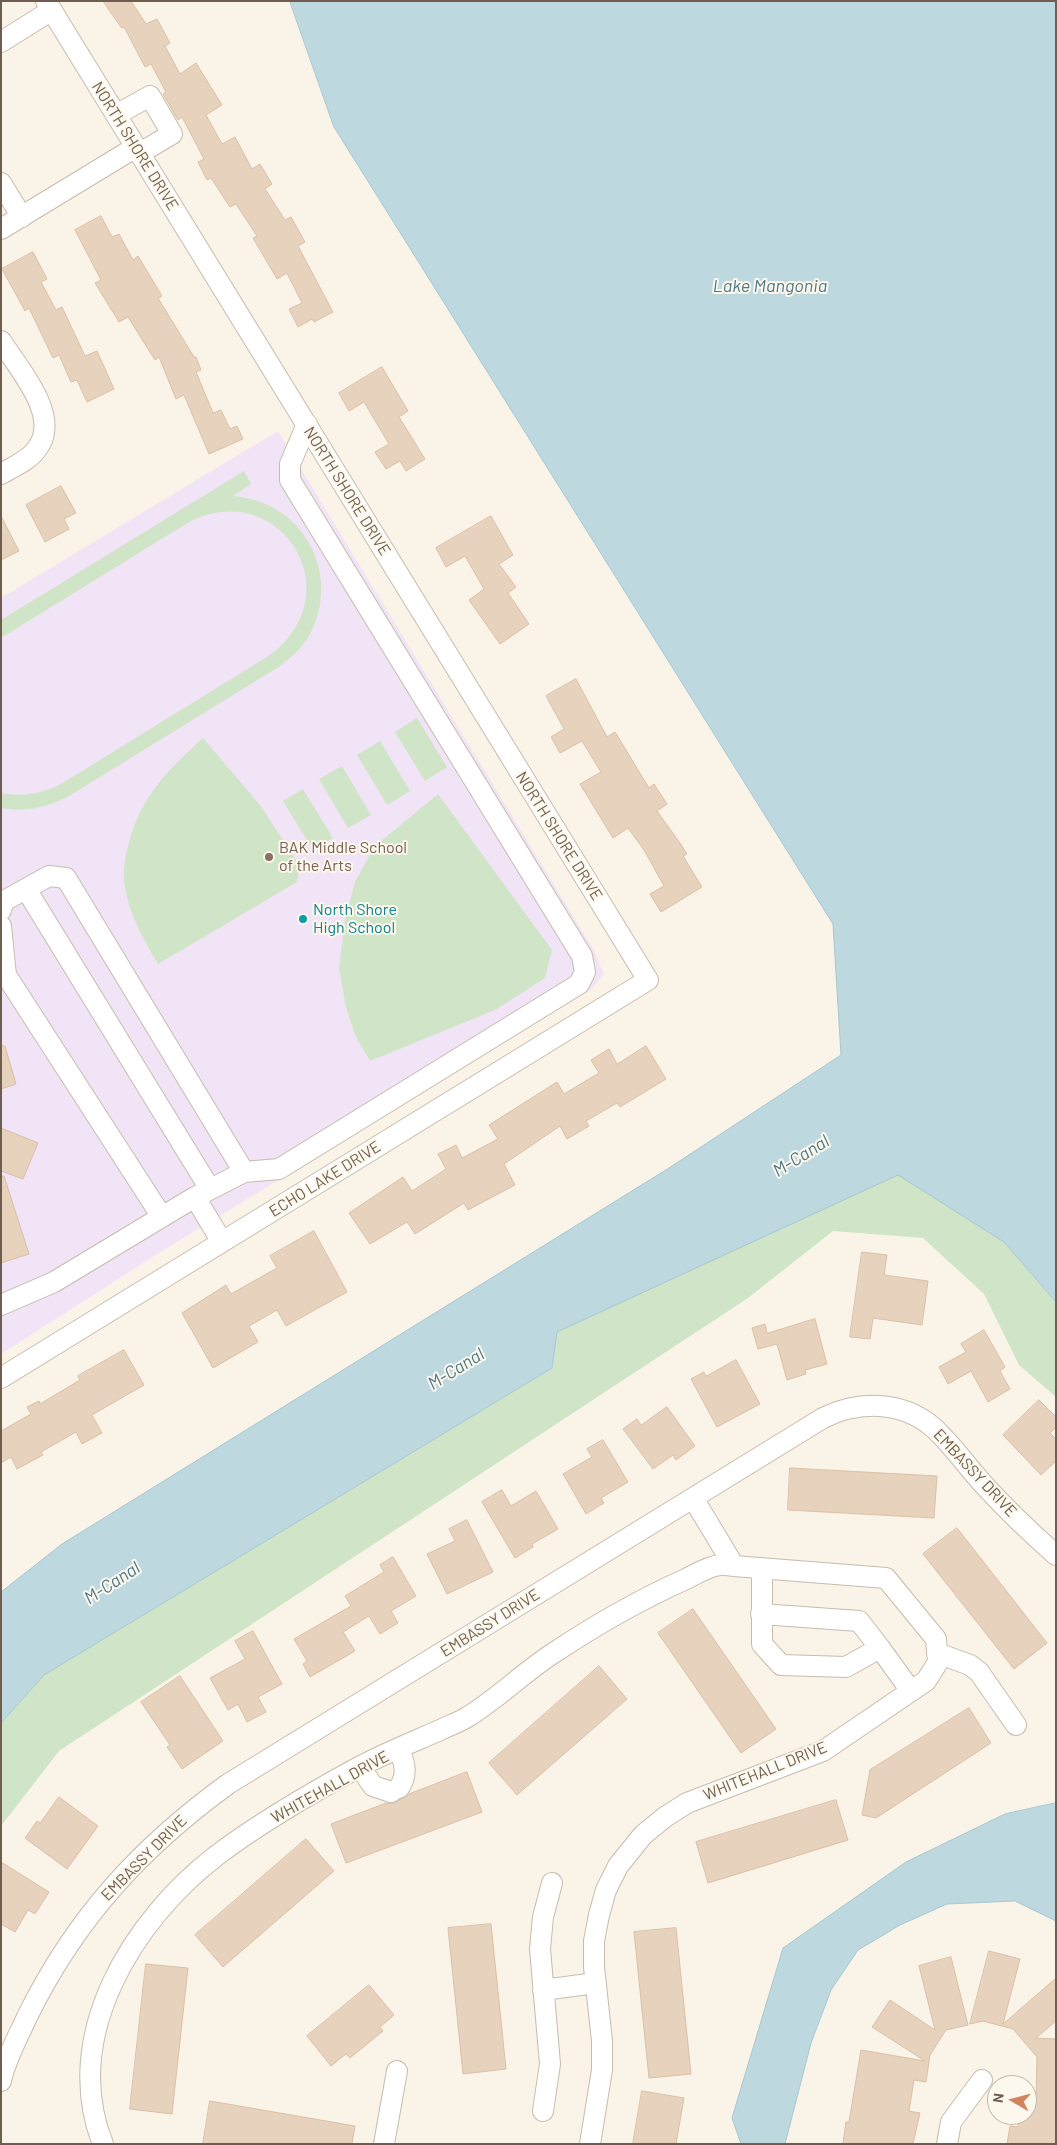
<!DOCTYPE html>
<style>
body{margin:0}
#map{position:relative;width:1057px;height:2145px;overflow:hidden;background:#f9f4e7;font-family:Barlow,sans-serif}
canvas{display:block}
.frame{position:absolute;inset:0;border:2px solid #6f5e4f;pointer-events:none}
.north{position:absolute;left:987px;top:2075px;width:50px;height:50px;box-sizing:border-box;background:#fcf8ed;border:1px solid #c4baae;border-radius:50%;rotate:278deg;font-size:14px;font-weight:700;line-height:20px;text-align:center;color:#6f5e4f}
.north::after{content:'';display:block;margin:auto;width:18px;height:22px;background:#d3835d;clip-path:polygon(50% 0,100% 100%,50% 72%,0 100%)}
</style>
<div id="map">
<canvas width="1057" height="2145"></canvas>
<div class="frame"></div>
<div class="north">N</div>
</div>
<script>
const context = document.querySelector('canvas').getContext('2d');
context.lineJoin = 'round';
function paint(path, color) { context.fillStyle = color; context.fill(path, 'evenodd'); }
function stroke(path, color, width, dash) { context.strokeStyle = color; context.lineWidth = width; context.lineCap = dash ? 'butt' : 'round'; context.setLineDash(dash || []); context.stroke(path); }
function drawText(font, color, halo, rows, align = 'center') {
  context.font = font + ' Barlow,sans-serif'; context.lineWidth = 4; context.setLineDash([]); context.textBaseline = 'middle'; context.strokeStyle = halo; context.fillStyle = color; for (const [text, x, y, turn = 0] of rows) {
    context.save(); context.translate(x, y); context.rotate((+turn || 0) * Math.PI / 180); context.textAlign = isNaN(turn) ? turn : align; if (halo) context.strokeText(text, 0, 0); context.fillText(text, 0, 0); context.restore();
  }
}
paint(new Path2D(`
 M278,431L593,949L604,974L592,989L162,1251L1,1354V598Z`), '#f1e4f6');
paint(new Path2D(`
 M244,471L251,484L233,496C303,501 343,574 309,636C301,649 290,659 277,668L69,796C46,808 26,812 1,808V793C23,797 41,794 61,784L270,655C353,594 281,476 189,522L1,638V620Z
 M417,718L447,767L425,781L395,732Z
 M203,738L260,805L300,866L297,882L158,964C144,940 129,915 125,887C122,873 125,856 129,842C142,795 168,770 203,738Z
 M380,741L410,791L387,805L357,755Z
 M342,766L371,815L348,828L319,779Z
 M303,789L333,838L313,850L283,801Z
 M438,794L552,950L545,978L495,1010L370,1061L356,1037L346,1008L339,968L345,920L355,882L374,847Z
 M898,1174L1004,1242L1056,1302V1397L1019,1365L984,1294L923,1238L833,1231L748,1298L59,1751L1,1826V1723L44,1675L552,1368L557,1332Z`), '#d0e5c7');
const water = new Path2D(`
 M290,1H1056V1302L1004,1242L898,1175L557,1332L552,1368L44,1675L1,1723V1592L62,1544L669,1168L841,1055L833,924L334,127Z
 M1056,1803V1921L1015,1901L947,1904L900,1925L858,1950L831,1990L811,2043L785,2144H741L732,2118L783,1948L906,1862L1005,1814Z`);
paint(water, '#bed8e0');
stroke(water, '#a6c6d1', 1);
const building = new Path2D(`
 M103,1H131L146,24L157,19L170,43L165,46L180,74L196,63L222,105L206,115L222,144L235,137L252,169L260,164L272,184L265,189L285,220L291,217L305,242L298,246L333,312L314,322L312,319L298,327L289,309L302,303L287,273L277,279L253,238L257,236L236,204L230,207L211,178L207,180L198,162L204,159L182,117L178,120L163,94L166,92L151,64L145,67L124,27L122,28Z
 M101,216L112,237L119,234L133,260L138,256L162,296L158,298L194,357H196L201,370L196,372L213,413L221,410L230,429L237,426L243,439L209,454L184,395L176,399L159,357L155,360L128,317L119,322L95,283L101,280L75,230Z
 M33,252L47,279L41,282L56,310L62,307L85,356L97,351L114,389L87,402L77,380L71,382L59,355L53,358L29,308L25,311L2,269Z
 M382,367L408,411L399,417L425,459L406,471L400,461L386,469L375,452L389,444L364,402L349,411L339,393Z
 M61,486L76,513L64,519L69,529L45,542L26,505Z
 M1,516L19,551L1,560Z
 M491,516L513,555L499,564L516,587L508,593L529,624L500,644L469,600L484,589L465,556L446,567L436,548Z
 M576,679L607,737L615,732L649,788L654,784L667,804L657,811L680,843L687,854L683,856L702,887L661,912L650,894L664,886L644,850L628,828L613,838L580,784L601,772L582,741L560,753L551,737L564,729L546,696Z
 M1,1046H5L16,1084L1,1089Z
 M646,1046L666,1079L620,1107L617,1103L586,1121L589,1126L567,1139L560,1126L504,1164L515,1185L468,1210L464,1203L415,1234L407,1222L370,1244L349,1213L403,1177L412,1191L446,1169L438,1154L456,1145L462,1158L498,1139L489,1125L557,1082L564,1094L599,1073L591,1060L609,1049L617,1064Z
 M1,1128L38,1143L23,1179L1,1171Z
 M1,1176H4L29,1254L1,1263Z
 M314,1231L347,1292L286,1326L277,1310L249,1326L258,1342L213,1368L182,1313L226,1285L231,1294L277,1268L270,1256Z
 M862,1252L887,1255L884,1275L928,1281L922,1325L873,1318L870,1339L850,1337Z
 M815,1319L827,1364L805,1370L806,1374L787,1380L777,1344L758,1349L752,1328L765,1324L767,1333Z
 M984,1330L1005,1367L1000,1371L1010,1389L988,1402L971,1371L948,1384L939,1367L966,1352L961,1344Z
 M124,1350L144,1385L92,1415L102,1433L82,1444L76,1432L41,1452L43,1455L17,1469L11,1457L1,1463V1431L31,1414L27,1407L39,1401L40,1404L80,1380L78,1376Z
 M736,1360L760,1404L717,1427L691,1379L704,1372L706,1376Z
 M1039,1400L1056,1417V1427L1050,1433L1056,1439V1461L1041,1475L1003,1435Z
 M667,1407L695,1446L676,1460L673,1455L653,1469L623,1429L637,1419L641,1425Z
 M603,1440L628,1482L601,1498L604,1503L586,1514L563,1474L592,1457L587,1449Z
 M790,1468L937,1476L934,1518L788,1510Z
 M502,1490L511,1506L536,1491L558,1529L532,1544L533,1547L515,1558L482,1502Z
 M467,1520L493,1572L447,1594L427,1554L455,1541L449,1529Z
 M957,1528L1047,1643L1014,1669L923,1554Z
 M393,1557L416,1596L391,1611L398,1623L380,1634L369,1616L343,1632L355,1651L310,1677L303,1664L307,1661L294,1639L351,1606L345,1596L384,1572L380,1565Z
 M693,1609L776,1729L741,1753L658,1633Z
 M253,1631L282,1684L258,1697L266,1712L247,1722L238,1704L228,1710L210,1678L245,1659L235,1641Z
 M599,1666L627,1699L517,1795L489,1763Z
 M180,1676L223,1741L182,1769L167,1747L170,1745L141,1702Z
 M969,1708L991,1743L876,1818L862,1815L870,1770Z
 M467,1772L482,1812L346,1863L331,1824L386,1803H394L409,1794Z
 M59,1797L98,1826L67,1869L25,1838L37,1821L40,1823Z
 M836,1800L848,1840L708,1883L696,1842Z
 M306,1839L334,1871L223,1967L195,1935Z
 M1,1862L49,1892L35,1914L28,1910L15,1932L1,1924Z
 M491,1924L506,2069L463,2074L448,1928Z
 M676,1928L691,2074L649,2078L634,1932Z
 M989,1951L1020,1959L1003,2024L1056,1978V2021L1036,2038L1056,2039V2144H1007L1010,2126L1018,2127L1020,2115H1029L1032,2095L1036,2096L1037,2057L1013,2029L983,2021L970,2024Z
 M951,1957L968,2025L946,2030L930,2055L926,2082L914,2080L909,2111L920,2113L913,2144H843L846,2122H849L861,2050L925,2061L872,2027L890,2000L935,2030L919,1966Z
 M146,1964L188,1968L172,2114L130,2109Z
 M369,1985L394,2015L380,2027L383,2031L350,2058L346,2054L331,2066L307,2036Z
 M642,2091L684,2098L676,2144H633Z
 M210,2101L355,2126L352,2144H203Z`);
paint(building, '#e6d2bd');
stroke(building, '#dbbfa5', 1);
const minor = new Path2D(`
 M1,42L52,10
 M116,115L150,96L172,134L140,153
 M1,183L22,217
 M1,229L136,147
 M1,341C19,369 63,418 36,450C28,461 13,467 1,474
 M26,889L210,1189
 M1,910L4,901L49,876L66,878L244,1172L279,1169L579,984L585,972L582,956L290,480V464L307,424
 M1,926L6,975L162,1217
 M199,1195L244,1172
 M1,1305L54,1282L195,1197L222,1242
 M1,1378L648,980L46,1
 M761,1614L859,1621L880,1648L846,1667L781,1665L762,1644V1568
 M880,1648L911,1691
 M937,1653L970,1665L979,1672L1016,1725
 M399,1749C405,1763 408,1775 399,1788
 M360,1767L373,1786L391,1792
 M543,1990L596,1983
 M1,2081C5,2060 18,2037 27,2017C75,1919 140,1848 228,1784L823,1418C862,1399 909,1401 940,1434C956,1450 969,1469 985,1486C1007,1510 1031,1533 1056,1555
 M543,2111L550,2064L540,1949L543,1917L552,1883
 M103,2144C60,2036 133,1920 216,1856C258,1824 313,1792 359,1767C385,1753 413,1742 440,1730C450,1725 460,1722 469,1716C498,1698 523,1673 552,1654C594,1626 639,1600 686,1579C696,1574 709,1566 720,1565C725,1564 730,1566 734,1566
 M384,2144L397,2071
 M590,2144L602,2070V2041L594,1967V1941L599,1915L606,1890L618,1866L643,1835L665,1817L687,1803L823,1751L926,1681L938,1662L936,1639L886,1578L734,1566L693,1498
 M947,2144L951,2122L982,2080`);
stroke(minor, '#c7bbad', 22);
stroke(minor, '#fff', 20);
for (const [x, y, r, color] of [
 [269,857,5,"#8d6e63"],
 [303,919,5,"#0f9aa8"]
]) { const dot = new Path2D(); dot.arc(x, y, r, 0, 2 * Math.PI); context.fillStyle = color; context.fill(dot); stroke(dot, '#fcf8ed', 2); }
drawText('16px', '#6f5e4f', '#fcf8ed', [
 ["NORTH SHORE DRIVE",135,146,58],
 ["NORTH SHORE DRIVE",347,491,58],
 ["NORTH SHORE DRIVE",559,836,58],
 ["ECHO LAKE DRIVE",325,1179,-32],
 ["EMBASSY DRIVE",975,1473,47],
 ["EMBASSY DRIVE",490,1623,-32],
 ["WHITEHALL DRIVE",765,1771,-22],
 ["WHITEHALL DRIVE",330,1787,-29],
 ["EMBASSY DRIVE",144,1858,-45]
]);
drawText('16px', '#785e54', '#fcf8ed', [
 ["BAK Middle School",279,848],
 ["of the Arts",279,866]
], 'left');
drawText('16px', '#0d838f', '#fcf8ed', [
 ["North Shore",313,910],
 ["High School",313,928]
], 'left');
drawText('italic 18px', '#4f7886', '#fcf8ed', [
 ["Lake Mangonia",770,286],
 ["M-Canal",801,1156,-32],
 ["M-Canal",456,1369,-32],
 ["M-Canal",112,1583,-33]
]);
</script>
